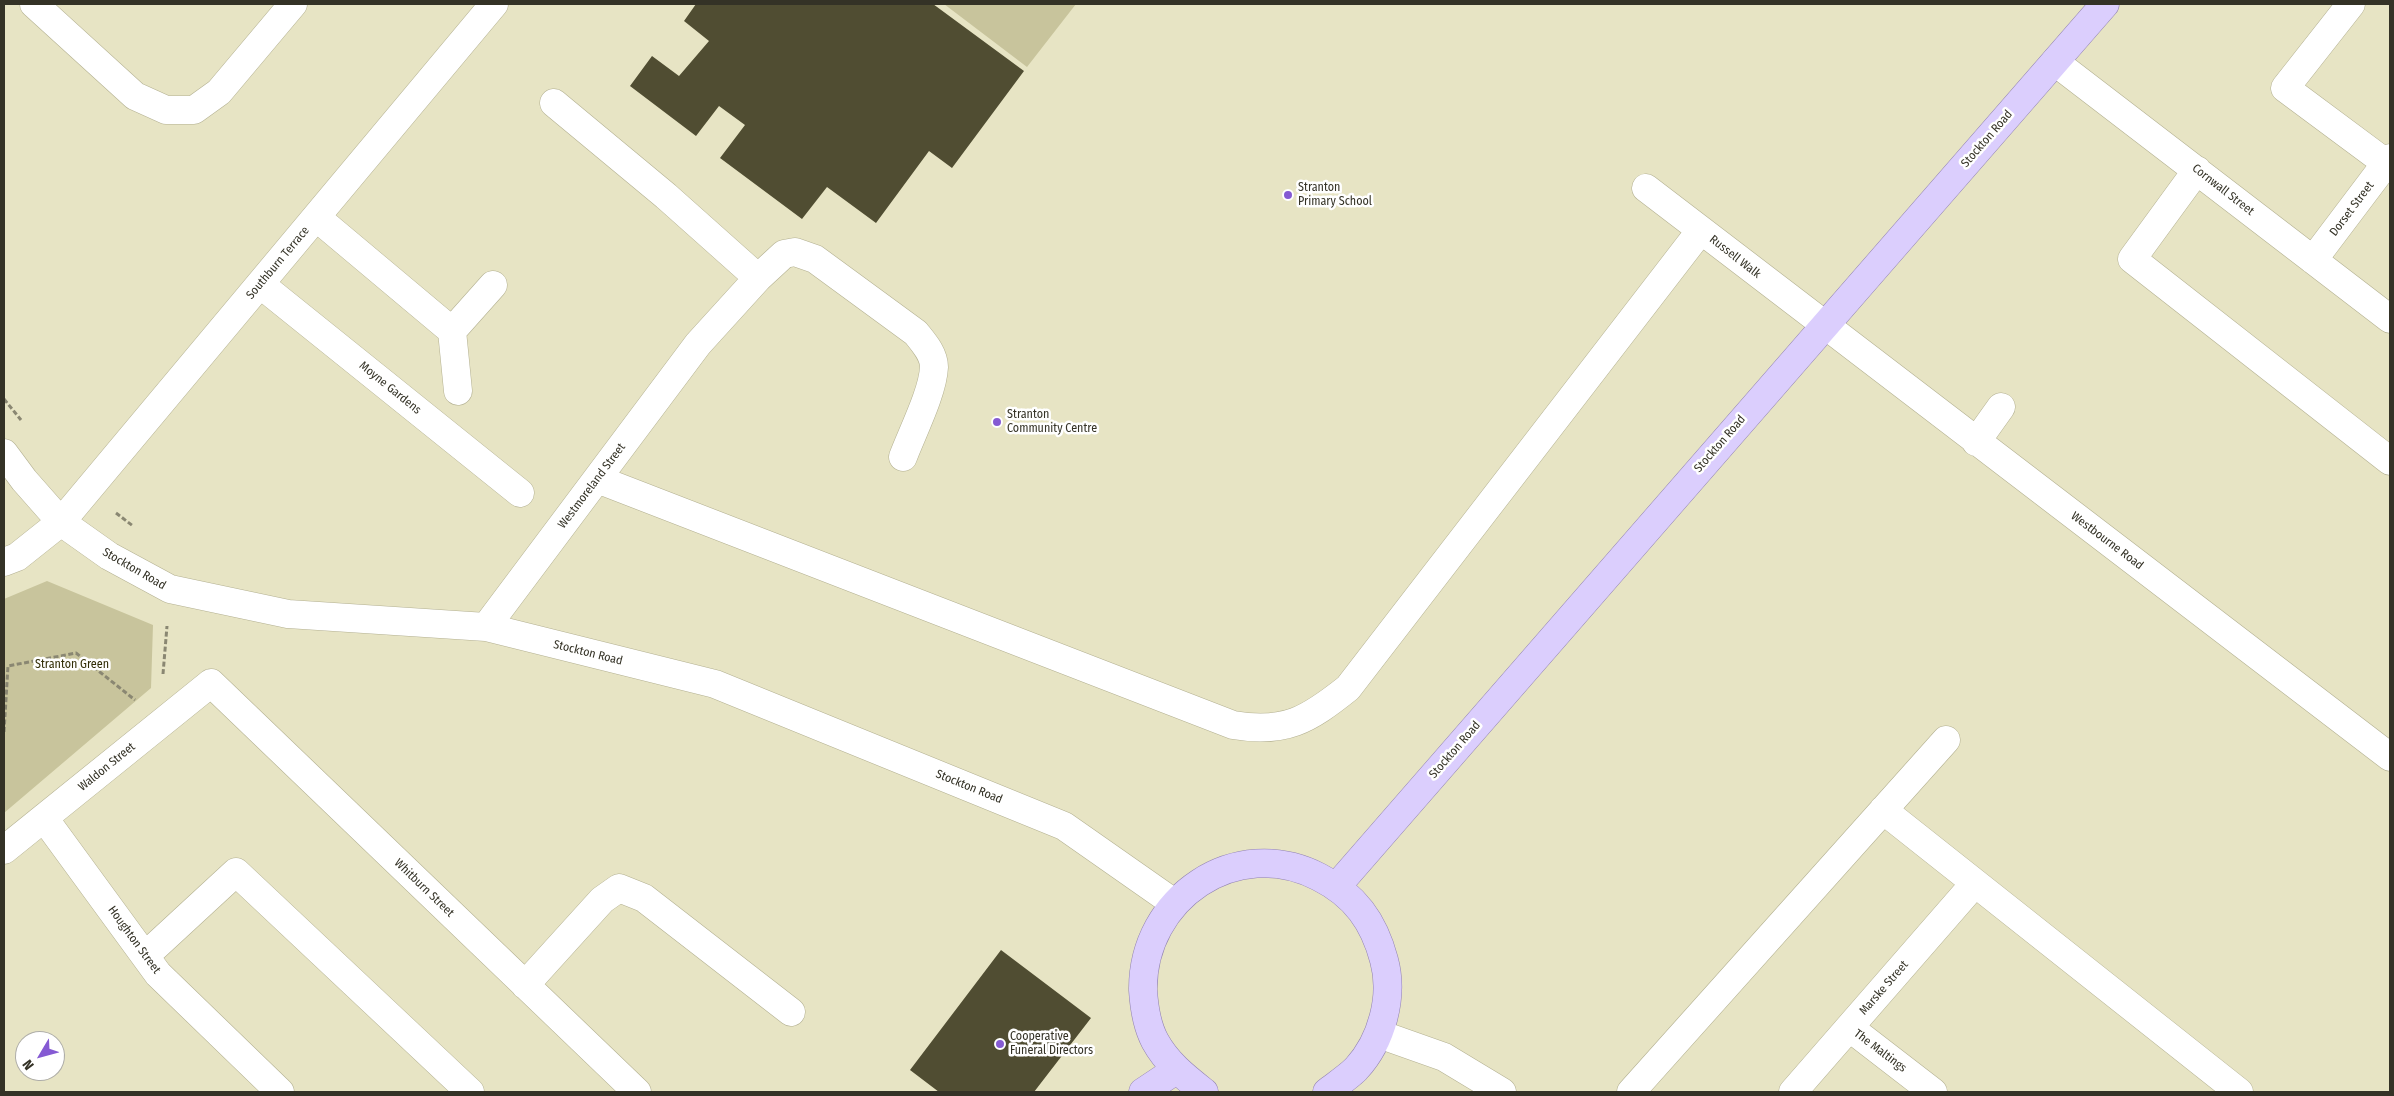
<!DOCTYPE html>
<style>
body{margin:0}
#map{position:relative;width:2394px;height:1096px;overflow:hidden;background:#e7e4c4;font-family:"Fira Sans Condensed",sans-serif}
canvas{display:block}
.frame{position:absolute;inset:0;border:5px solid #343226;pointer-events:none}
.north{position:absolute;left:15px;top:1031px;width:50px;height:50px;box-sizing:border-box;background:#fff;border:1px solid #aeada8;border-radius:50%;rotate:233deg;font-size:14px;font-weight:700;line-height:20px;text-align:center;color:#343226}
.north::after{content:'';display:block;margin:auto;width:18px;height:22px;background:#855ad3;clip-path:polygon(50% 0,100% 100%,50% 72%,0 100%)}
</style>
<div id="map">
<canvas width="2394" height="1096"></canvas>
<div class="frame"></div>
<div class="north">N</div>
</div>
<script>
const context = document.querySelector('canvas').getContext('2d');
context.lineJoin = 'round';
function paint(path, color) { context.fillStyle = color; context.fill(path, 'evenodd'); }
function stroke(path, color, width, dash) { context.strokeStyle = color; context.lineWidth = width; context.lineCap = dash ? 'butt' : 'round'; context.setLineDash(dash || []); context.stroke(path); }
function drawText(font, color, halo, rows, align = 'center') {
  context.font = font + ' "Fira Sans Condensed",sans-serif'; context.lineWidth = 5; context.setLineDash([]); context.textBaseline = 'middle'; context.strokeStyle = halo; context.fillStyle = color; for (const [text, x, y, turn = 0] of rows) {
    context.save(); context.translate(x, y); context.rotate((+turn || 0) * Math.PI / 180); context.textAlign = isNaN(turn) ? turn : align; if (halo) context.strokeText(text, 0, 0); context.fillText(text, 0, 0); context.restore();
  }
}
paint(new Path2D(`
 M944,4H1076L1027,67Z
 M47,581L153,625L151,688L4,813V599Z`), '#c8c49c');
paint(new Path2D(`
 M696,4H933L1024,71L952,168L929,151L876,223L827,187L802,219L720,158L745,125L719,106L696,136L630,86L652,56L679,76L709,41L684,21Z
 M1001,950L1091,1018L1034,1092H939L910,1070Z`), '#504d32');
const minor = new Path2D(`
 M34,4L135,96L166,110H194L219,92L293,4
 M2351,4L2285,88L2386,163
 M2055,62L2390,319
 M554,103L666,196L758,278
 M2197,170L2132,259L2390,461
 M1646,188L2390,757
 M316,217L452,331
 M2313,260L2390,158
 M260,284L520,493
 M458,391L452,331L493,285
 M1976,442L2001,407
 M4,453L24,480L61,522L109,556L170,589L288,614L486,627L715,684L1064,826L1174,903
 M597,479L1233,725C1285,734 1308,720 1348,688L1701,230
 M4,562L17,557L61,522L494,4
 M486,627L698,344L758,278L784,254L795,252L815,259L916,333C924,343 934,354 934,367C933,392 912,433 903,457
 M1883,810L2239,1092
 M44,818L158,974L280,1092
 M4,850L211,683L637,1092
 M145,956L236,872L470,1092
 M525,985L602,900L619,888L644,898L791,1012
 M1850,1028L1933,1092
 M1379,1034L1444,1057L1502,1092
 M1631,1092L1946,740
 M1793,1092L1975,883`);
const major = new Path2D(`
 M1337,886L2105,4
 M1143,1092L1176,1070
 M1204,1092C1185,1077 1167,1063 1155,1041C1147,1026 1144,1006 1143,990C1142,898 1236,834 1319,877C1355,895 1374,922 1384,960C1394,996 1382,1041 1356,1069C1348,1077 1336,1085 1327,1092`);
stroke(minor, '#b3b091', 29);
stroke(major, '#9182b0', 29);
stroke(new Path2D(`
 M4,399L21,420
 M116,513L133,526
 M163,674L167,626
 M4,732L8,666L76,653L135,700`), '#8a8772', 3, [5, 2.5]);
stroke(minor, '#fff', 28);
stroke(major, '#dbcefd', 28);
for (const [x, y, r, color] of [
 [1288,195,5,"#855ad3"],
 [997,422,5,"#855ad3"],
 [1000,1044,5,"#855ad3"]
]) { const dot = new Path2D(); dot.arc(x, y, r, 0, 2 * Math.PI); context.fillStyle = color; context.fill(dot); stroke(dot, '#fff', 2); }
drawText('12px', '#343226', '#fff', [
 ["Stockton Road",1987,139,-49],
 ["Cornwall Street",2223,190,38],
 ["Dorset Street",2352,209,-53],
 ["Russell Walk",1735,257,38],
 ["Southburn Terrace",278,263,-50],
 ["Moyne Gardens",390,388,39],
 ["Stockton Road",1720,444,-49],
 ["Westmoreland Street",592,486,-53],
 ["Westbourne Road",2107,541,37],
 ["Stockton Road",134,569,30],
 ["Stockton Road",588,653,14],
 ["Stockton Road",1455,750,-49],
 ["Waldon Street",107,767,-39],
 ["Stockton Road",969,787,22],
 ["Whitburn Street",424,888,44],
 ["Houghton Street",134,940,54],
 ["Marske Street",1884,988,-49],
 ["The Maltings",1880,1051,37]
]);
drawText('12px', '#343226', '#fff', [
 ["Stranton",1298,188],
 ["Primary School",1298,202],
 ["Stranton",1007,415],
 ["Community Centre",1007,429],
 ["Cooperative",1010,1037],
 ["Funeral Directors",1010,1051]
], 'left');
drawText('12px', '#322e07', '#fff', [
 ["Stranton Green",72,665]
]);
</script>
